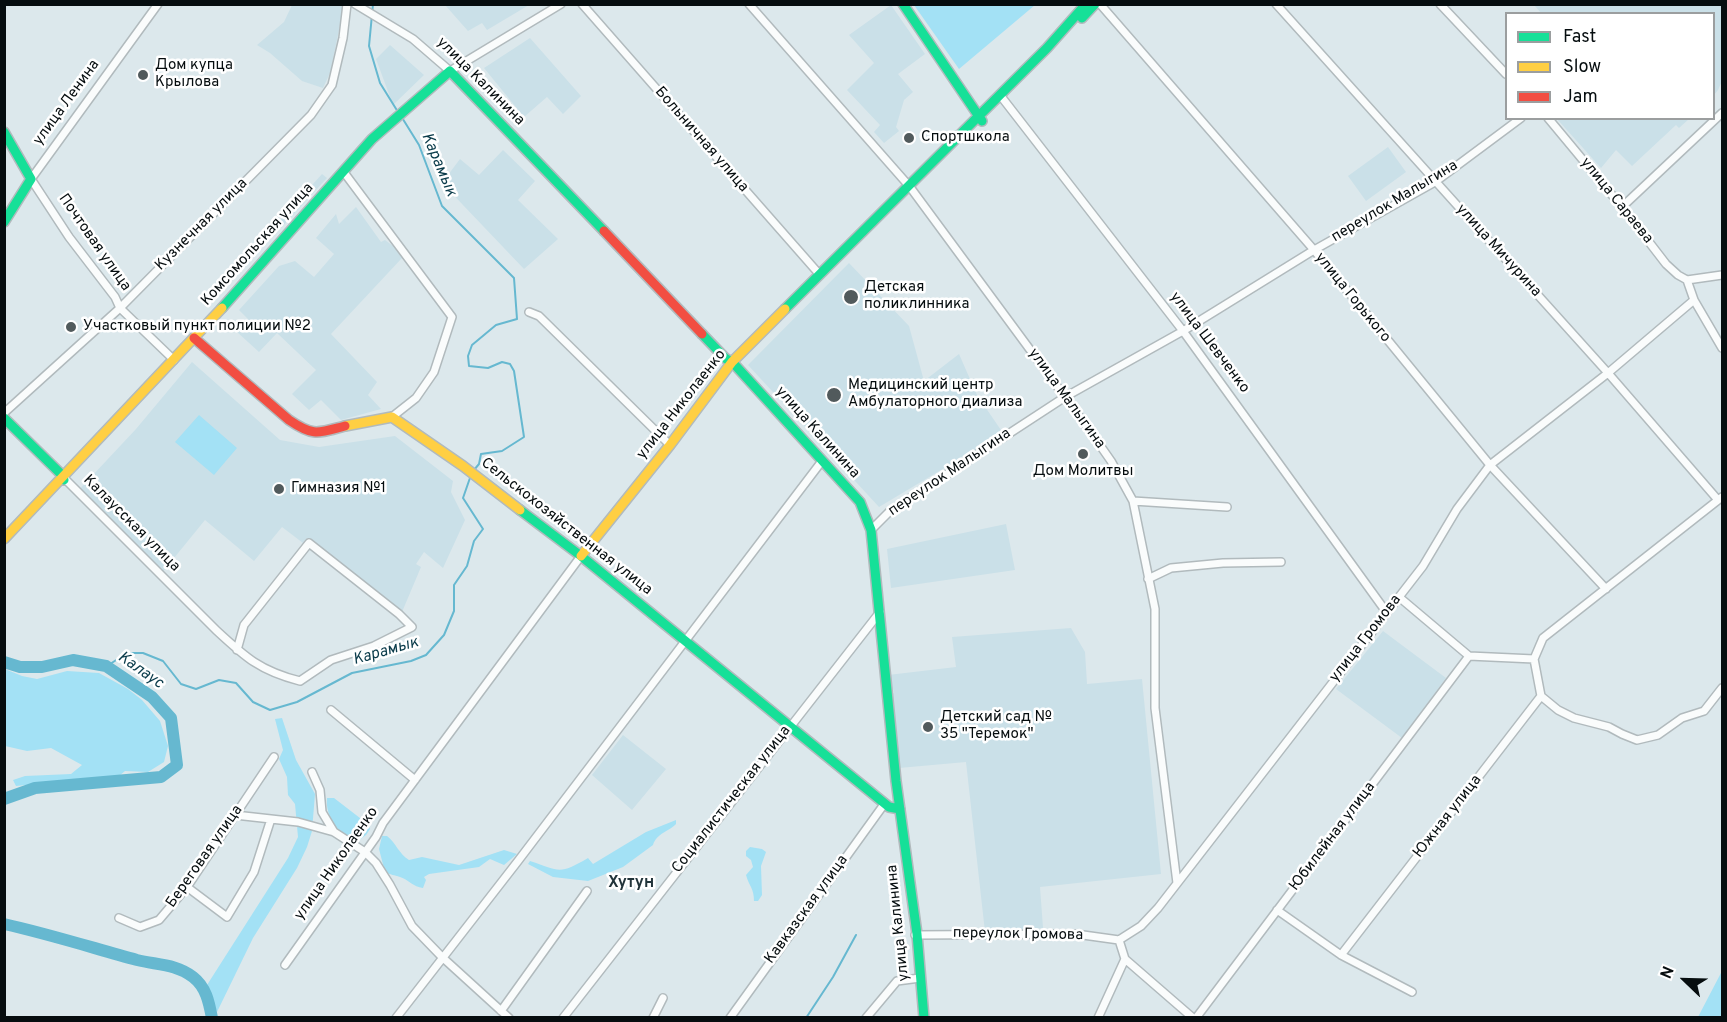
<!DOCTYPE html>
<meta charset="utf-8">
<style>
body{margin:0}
#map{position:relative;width:1727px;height:1022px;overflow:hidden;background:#dce8ec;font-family:Overpass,sans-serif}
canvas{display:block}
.frame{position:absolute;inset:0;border:6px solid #060d0f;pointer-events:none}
.legend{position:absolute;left:1505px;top:12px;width:210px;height:108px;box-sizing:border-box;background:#fff;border:2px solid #9b9e9f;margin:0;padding:8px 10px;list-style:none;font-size:18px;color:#060d0f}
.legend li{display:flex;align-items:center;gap:12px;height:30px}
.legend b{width:30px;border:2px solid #9b9e9f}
.north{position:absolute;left:1655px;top:950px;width:60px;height:60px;-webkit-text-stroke:4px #fff;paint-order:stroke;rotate:293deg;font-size:16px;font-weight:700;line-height:24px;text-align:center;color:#060d0f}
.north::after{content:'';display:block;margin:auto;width:21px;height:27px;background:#060d0f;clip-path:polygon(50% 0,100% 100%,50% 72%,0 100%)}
</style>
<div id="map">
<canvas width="1727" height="1022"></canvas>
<div class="frame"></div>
<ul class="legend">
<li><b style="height:8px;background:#16e098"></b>Fast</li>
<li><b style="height:8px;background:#ffcf43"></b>Slow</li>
<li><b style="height:8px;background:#f24e42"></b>Jam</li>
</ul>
<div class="north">N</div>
</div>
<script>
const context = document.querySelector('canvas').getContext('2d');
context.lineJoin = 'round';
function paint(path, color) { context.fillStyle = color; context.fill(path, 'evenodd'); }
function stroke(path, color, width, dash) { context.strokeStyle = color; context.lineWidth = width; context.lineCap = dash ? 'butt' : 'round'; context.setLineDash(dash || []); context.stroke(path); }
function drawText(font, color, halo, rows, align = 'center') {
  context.font = font + ' Overpass,sans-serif'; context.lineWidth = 5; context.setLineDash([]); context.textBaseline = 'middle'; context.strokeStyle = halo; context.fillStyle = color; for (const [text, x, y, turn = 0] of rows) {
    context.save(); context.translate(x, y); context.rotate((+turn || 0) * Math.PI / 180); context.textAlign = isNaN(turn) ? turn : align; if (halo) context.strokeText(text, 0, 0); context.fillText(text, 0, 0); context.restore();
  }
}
paint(new Path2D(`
 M341,5L343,7L338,35L330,73L323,88L302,81L270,53L257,45L284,22L292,5Z
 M445,5H529L487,30L482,23L468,31Z
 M891,5L925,54L898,74L913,92L904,100L896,127L899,131L884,143L874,132L880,125L847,90L874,63L849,35Z
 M1534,5H1722V81L1718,90L1714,95V14H1542Z
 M530,38L581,96L563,114L547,97L524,117L484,68Z
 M390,45L424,75L393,105L376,59Z
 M1557,119H1689L1679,128L1676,125L1632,166L1616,150L1601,168Z
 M1388,147L1406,172L1366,201L1348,176Z
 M503,150L535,181L518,200L558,239L524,269L442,183L460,159L479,175Z
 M322,174L327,178L281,228L277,224Z
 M356,207L381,242L385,240L393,246L402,258L331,334L377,382L368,395L381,409L341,420L321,400L309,410L292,394L316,370L277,333L259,352L237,332L248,319L239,310L279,266L295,261L314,277L334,254L316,238L336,214L339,224Z
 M849,263L909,326L924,381L959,354L977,395L1003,433L879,507L748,365Z
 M192,362L280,440L319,447L395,436L453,481L451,492L465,520L443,568L424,552L416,564L421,567L402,612L321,547L307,538L303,543L282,527L254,561L205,520L161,574L77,492L136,429Z
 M1006,524L1015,570L891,588L887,549Z
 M1071,628L1085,652L1087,684L1142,679L1161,874L1040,887L1043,928L985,932L966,762L899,768L891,694L894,693L893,689H890L888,675L956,667L952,637Z
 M1383,631L1446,678L1402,738L1336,689Z
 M623,735L666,769L632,810L592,775Z`), '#cae0e8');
paint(new Path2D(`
 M914,5H1035L959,69Z
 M199,415L237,448L214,475L175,442Z
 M5,669L22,676L37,679L67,671L99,673L128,689L142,700L160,721L168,746L164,762L148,772L125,771L119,776L16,786L13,780L25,776L71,774L82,765L51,748L27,751L5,746Z
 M282,718L296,760L315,794L312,831L307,847L297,868L253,938L217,1012L207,985L288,858L298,837L295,804L288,795L287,777L279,759L283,750L275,719Z
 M327,798H334L369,825L370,829L366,835L358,841C339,839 325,816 327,798Z
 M676,820V824C668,832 657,833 653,845L623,867L588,881L553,877L528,864L530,861C560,871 559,875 588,858L593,864L646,832Z
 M382,836H387C396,843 399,854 409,860L422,857L459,865L504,850L517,854L504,865L490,859L479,867L429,874L424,877L426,880L423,888C413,887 409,880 400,877C394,875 391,875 385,872L379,849Z
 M750,847L762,849L766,852L761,866L762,895L758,901H754C754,888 749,886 746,875L753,867L751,860L746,856V851Z
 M1722,971V1017H1698Z`), '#a3e1f5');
stroke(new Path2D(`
 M373,4L369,46L380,83L398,112
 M401,116L419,145L442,206L514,278L517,319L496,325L472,345L468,356L469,366L488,368L502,362L510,364L514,371L524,437L502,451L481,454L479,464L474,470
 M107,666L127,653H143L163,661L181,684L196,689L219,680L236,683L253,702L270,710L297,702L352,673L411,661L426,655L444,635L454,611V585L467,566L474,541L483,529L463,498L471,475
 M806,1018L833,977L856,935`), '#66b8d0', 2);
stroke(new Path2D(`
 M4,662L20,667H42L73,660L106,666L152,697L171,718L177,765L161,777L35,788L4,799
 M4,924C49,934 93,948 137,960C158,965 176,964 193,977C206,987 209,1002 212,1018`), '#66b8d0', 12);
const street = new Path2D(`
 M158,4L31,179L69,237L115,297L120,308L174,360
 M355,4L413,39L450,71L561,4
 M582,4L820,275
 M749,4L910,187L1090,431L1111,461L1133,501L1155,609V708L1177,883
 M1100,4L1314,250L1490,465L1606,589
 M1276,4L1608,373L1718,500
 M1440,4L1506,74
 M1000,95L1183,331L1387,613
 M1548,118L1622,207L1666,264L1678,275L1687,280L1722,275
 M343,171L452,317L434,372L416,398L392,417
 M1622,207L1722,113
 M1687,280L1694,300L1722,348
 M529,312L539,316L670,445
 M4,413L120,308L311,115L332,85L343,38L347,4
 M65,479L216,630C245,657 260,671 300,681L331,660L374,646L412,627L399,614L309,543L244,625L237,650
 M1133,501L1227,507
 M871,530L889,512L1065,397L1183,331L1314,250L1435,182L1521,118
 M1148,579L1171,568L1223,563L1281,562
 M1399,597L1469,656L1534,659
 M1541,696L1558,710L1574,718L1609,727L1622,734L1637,740L1658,735L1682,718L1704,711L1722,688
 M331,710L415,780
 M312,772L320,790L322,812L334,832
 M235,815L298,822L334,832L365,852L376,863L390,885L412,926L442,957L509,1018
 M187,887L227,917L254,872L271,819
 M1277,910L1341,955L1412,992
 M119,918L140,927L159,920L187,887L274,757
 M915,935L1076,934L1119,940
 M1119,940L1141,926L1158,908L1423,566L1457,509L1490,465L1608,373L1694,300
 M1341,955L1541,696L1534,659L1543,638L1722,497
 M1125,959L1193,1018
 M285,965L376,837L383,823L581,556
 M501,1011L587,891
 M396,1018L518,861L822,461
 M563,1018L880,612
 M653,1018L663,998
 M730,1018L885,803
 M866,1018L897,981L920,978
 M1098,1018L1125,959L1119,940
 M1196,1018L1469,656`);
const fast = new Path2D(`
 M903,4L982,121
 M1082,18L1095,4
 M4,132L31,179L4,222
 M222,308L372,139L450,71L604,231
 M785,309L1047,48L1086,4
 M702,334L725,358L735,365L860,502L871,530L896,781L917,934L924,1018
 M4,418L63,476L64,480
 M520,510L581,556L889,807L900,809`);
const slow = new Path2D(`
 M345,426L392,417L463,466L520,510
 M4,539L222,308
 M581,556L670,445L732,362L785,309`);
const jam = new Path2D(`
 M604,231L702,334
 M194,338L289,420C314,437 318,433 345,426`);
stroke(street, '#b1babd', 10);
stroke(fast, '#b1babd', 12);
stroke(slow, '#b1babd', 12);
stroke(jam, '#b1babd', 12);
stroke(street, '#fafcfc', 7);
stroke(fast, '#16e098', 9);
stroke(slow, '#ffcf43', 9);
stroke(jam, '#f24e42', 9);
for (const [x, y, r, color] of [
 [143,75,6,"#515a5c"],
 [909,138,6,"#515a5c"],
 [851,297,8,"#515a5c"],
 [71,327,6,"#515a5c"],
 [834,395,8,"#515a5c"],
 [1083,454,6,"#515a5c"],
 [279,489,6,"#515a5c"],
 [928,727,6,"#515a5c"]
]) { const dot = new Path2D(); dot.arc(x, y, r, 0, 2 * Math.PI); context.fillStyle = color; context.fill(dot); stroke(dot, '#fff', 2); }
drawText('15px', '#060d0f', '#fff', [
 ["Дом купца",155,66],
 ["Крылова",155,83],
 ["Спортшкола",921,138],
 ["Детская",864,288],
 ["поликлинника",864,305],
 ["Участковый пункт полиции №2",83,327],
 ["Медицинский центр",848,386],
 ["Амбулаторного диализа",848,403],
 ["Дом Молитвы",1083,472,"center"],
 ["Гимназия №1",291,489],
 ["Детский сад №",940,718],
 ["35 \"Теремок\"",940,735]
], 'left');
drawText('15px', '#060d0f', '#fff', [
 ["улица Калинина",480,82,45],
 ["улица Ленина",67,103,-54],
 ["Больничная улица",701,140,49],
 ["улица Сараева",1616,201,51],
 ["переулок Малыгина",1395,202,-31],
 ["Кузнечная улица",202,225,-45],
 ["Почтовая улица",94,243,55],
 ["Комсомольская улица",258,245,-48],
 ["улица Мичурина",1498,251,48],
 ["улица Горького",1352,298,51],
 ["улица Шевченко",1209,343,53],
 ["улица Малыгина",1066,399,54],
 ["улица Николаенко",682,405,-52],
 ["улица Калинина",817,433,48],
 ["переулок Малыгина",950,473,-34],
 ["Калаусская улица",131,524,45],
 ["Сельскохозяйственная улица",566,527,38],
 ["улица Громова",1366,639,-52],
 ["Социалистическая улица",732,800,-52],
 ["Южная улица",1448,817,-52],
 ["Юбилейная улица",1333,837,-53],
 ["Береговая улица",205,857,-55],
 ["улица Николаенко",337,864,-55],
 ["Кавказская улица",807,910,-54],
 ["улица Калинина",899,923,-96],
 ["переулок Громова",1018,935,1]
]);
drawText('italic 16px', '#0a3b4a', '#fff', [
 ["Карамык",438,165,67],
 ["Карамык",386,652,-16],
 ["Калаус",140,671,35]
]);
drawText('bold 16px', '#22343a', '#fff', [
 ["Хутун",631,884]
]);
</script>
